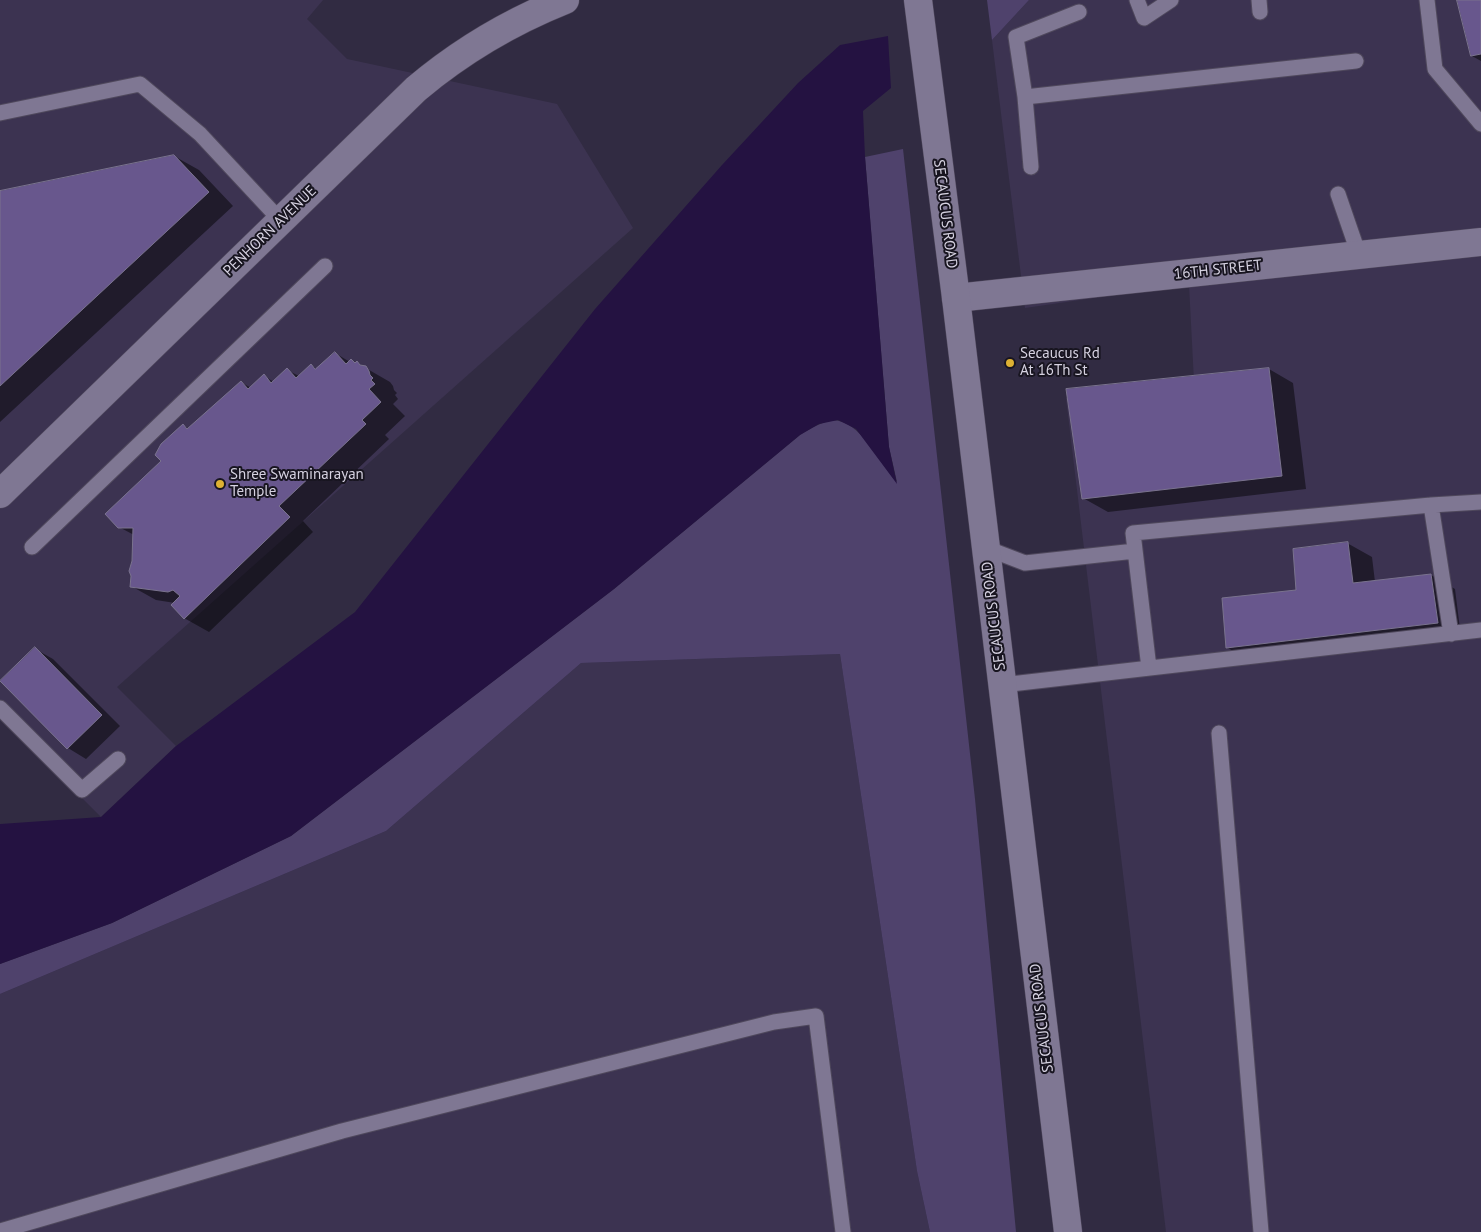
<!DOCTYPE html>
<style>
body{margin:0}
canvas{display:block;background:#312b42}
</style>
<canvas width="1481" height="1232"></canvas>
<script>
const context = document.querySelector('canvas').getContext('2d');
context.lineJoin = 'round';
function paint(path, color) { context.fillStyle = color; context.fill(path, 'evenodd'); }
function stroke(path, color, width, dash) { context.strokeStyle = color; context.lineWidth = width; context.lineCap = dash ? 'butt' : 'round'; context.setLineDash(dash || []); context.stroke(path); }
function drawText(font, color, halo, rows, align = 'center') {
  context.font = font + ' "PT Sans",sans-serif'; context.lineWidth = 4; context.setLineDash([]); context.textBaseline = 'middle'; context.strokeStyle = halo; context.fillStyle = color; for (const [text, x, y, turn = 0] of rows) {
    context.save(); context.translate(x, y); context.rotate((+turn || 0) * Math.PI / 180); context.textAlign = isNaN(turn) ? turn : align; if (halo) context.strokeText(text, 0, 0); context.fillText(text, 0, 0); context.restore();
  }
}
paint(new Path2D(`
 M0,0H323L307,19L347,59L557,104L633,228L117,687L176,746L101,817L0,716Z
 M1029,0H1481V1232H1166L1066,398L1194,381L1189,284L1025,308L992,40Z
 M840,654L917,1171L930,1232H0V994L386,831L581,663Z`), '#3c3351');
paint(new Path2D(`
 M987,0H1029L992,40Z
 M903,149L975,799L1016,1232H930L917,1171L840,654L581,663L386,831L0,994V964L112,923L291,836L614,589L800,435C810,429 827,418 839,421C864,427 880,464 897,482L889,447L865,157Z`), '#4f426c');
paint(new Path2D(`
 M888,36L891,88L863,111L865,157L889,447L897,484L856,429L838,420L819,424L800,435L614,589L291,836L112,923L0,964V824L101,817L176,746L355,612L595,309L722,165L798,83L840,45Z`), '#241241');
paint(new Path2D(`
 M1458,0H1481V61L1472,56Z
 M174,156L199,170L233,206L0,422V193Z
 M335,353L350,362L351,360L357,363L390,382L393,386L394,390L397,393L395,395L398,399L393,404L405,416L385,435L389,439L303,521L313,532L209,632L184,618L175,603L156,600L131,586L134,535L119,527L162,461L183,425L189,429L241,382L251,388L264,376L274,382L287,370L299,376L311,365L317,369Z
 M1269,369L1293,383L1306,489L1108,512L1083,498Z
 M1347,543L1372,557L1375,582L1431,575L1455,589L1461,637L1252,662L1228,648L1298,592Z
 M35,649L53,659L120,726L86,759L68,748L2,681Z`), '#0007');
const building = new Path2D(`
 M1457,0H1481V54L1471,56Z
 M174,155L209,192L0,386V191Z
 M335,352L346,364L351,359L355,363L357,361L360,365L366,366L369,371L370,375L373,378L371,380L375,384L369,389L381,402L362,420L366,424L279,506L290,517L184,619L171,605L180,596L173,590L168,592L130,587L131,576L129,571L132,561L133,528H118L105,514L161,461L155,455L161,444L183,424L187,429L241,381L248,389L264,374L271,383L287,368L296,378L311,364L315,369Z
 M1269,368L1282,476L1082,499L1066,389Z
 M1348,542L1353,583L1431,574L1438,623L1226,648L1222,598L1296,590L1293,549Z
 M35,647L102,715L67,749L0,681Z`);
paint(building, '#68578d');
stroke(building, '#7a738e', 1);
const service = new Path2D(`
 M1137,0L1144,18L1171,0
 M1259,0L1260,12
 M1427,0L1435,69L1481,124
 M1025,97L1016,37L1079,12
 M0,113L140,84L200,134L281,221
 M1031,167L1025,97L1356,61
 M1338,194L1359,255
 M1431,505L1451,634
 M32,547L325,266
 M986,548L1025,563L1135,551
 M1149,668L1133,533L1431,505L1481,502
 M1002,685L1481,630
 M0,708L82,790L118,759
 M1219,733L1261,1232
 M0,1231L342,1131L774,1022L816,1016L843,1232`);
const minor = new Path2D(`
 M956,298L1481,242
 M0,494L416,89C461,51 510,22 565,0`);
const secondary = new Path2D(`
 M918,0L956,298L1068,1232`);
stroke(service, '#4f485c', 17);
stroke(minor, '#4f485c', 29);
stroke(secondary, '#4f485c', 29);
stroke(service, '#7f7793', 15);
stroke(minor, '#7f7793', 28);
stroke(secondary, '#7f7793', 28);
for (const [x, y, r, color] of [
 [1010,363,5,"#deb133"],
 [220,484,5,"#deb133"]
]) { const dot = new Path2D(); dot.arc(x, y, r, 0, 2 * Math.PI); context.fillStyle = color; context.fill(dot); stroke(dot, '#181520', 2); }
drawText('15px', '#d6d2e1', '#181520', [
 ["SECAUCUS ROAD",945,214,83],
 ["PENHORN AVENUE",270,231,-44],
 ["16TH STREET",1218,270,-6],
 ["SECAUCUS ROAD",994,616,-97],
 ["SECAUCUS ROAD",1042,1018,-97]
]);
drawText('15px', '#d6d2e1', '#181520', [
 ["Secaucus Rd",1020,354],
 ["At 16Th St",1020,371],
 ["Shree Swaminarayan",230,475],
 ["Temple",230,492]
], 'left');
</script>
